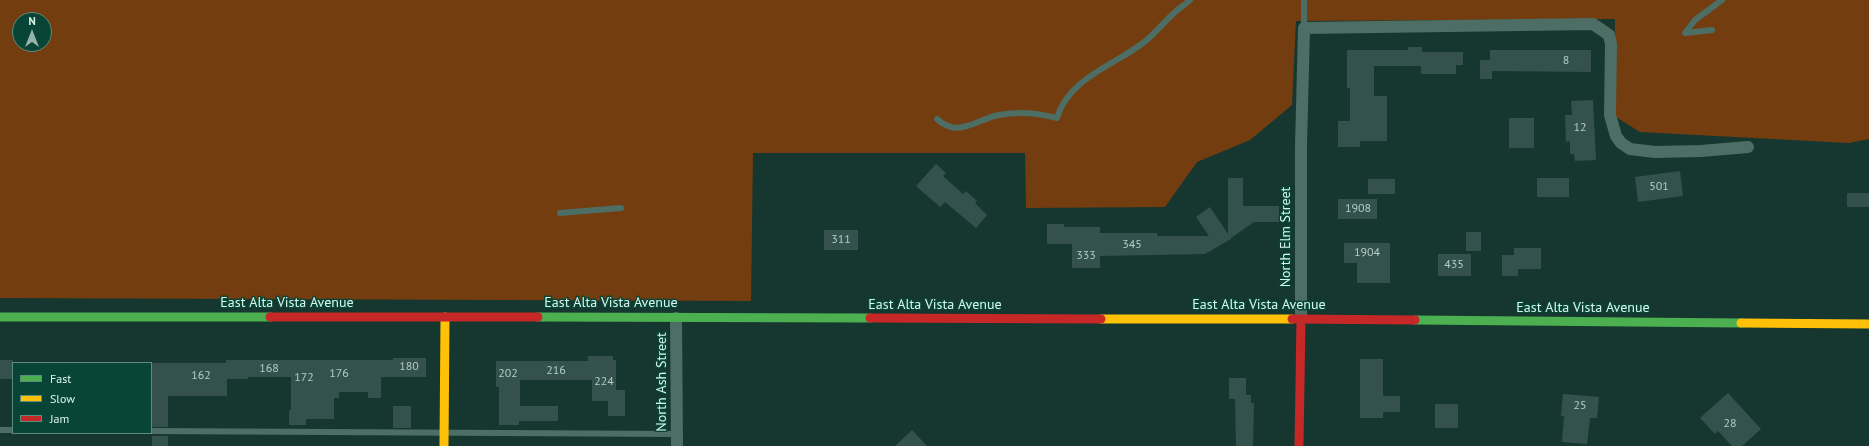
<!DOCTYPE html>
<style>
body{margin:0}
#map{position:relative;width:1869px;height:446px;overflow:hidden;background:#16372f;font-family:"PT Sans",sans-serif}
canvas{display:block}
.legend{position:absolute;left:12px;top:362px;width:140px;height:72px;box-sizing:border-box;background:#094536;border:1px solid #5d8c7f;margin:0;padding:5px 7px;list-style:none;font-size:12px;color:#daf6ec}
.legend li{display:flex;align-items:center;gap:8px;height:20px}
.legend b{width:20px;border:1px solid #5d8c7f}
.north{position:absolute;left:12px;top:12px;width:40px;height:40px;box-sizing:border-box;background:#094536;border:1px solid #5d8c7f;border-radius:50%;rotate:0deg;font-size:11px;font-weight:700;line-height:16px;text-align:center;color:#daf6ec}
.north::after{content:'';display:block;margin:auto;width:14px;height:18px;background:#95b3aa;clip-path:polygon(50% 0,100% 100%,50% 72%,0 100%)}
</style>
<div id="map">
<canvas width="1869" height="446"></canvas>
<ul class="legend">
<li><b style="height:5px;background:#4caf50"></b>Fast</li>
<li><b style="height:5px;background:#ffc107"></b>Slow</li>
<li><b style="height:5px;background:#c62828"></b>Jam</li>
</ul>
<div class="north">N</div>
</div>
<script>
const context = document.querySelector('canvas').getContext('2d');
context.lineJoin = 'round';
function paint(path, color) { context.fillStyle = color; context.fill(path, 'evenodd'); }
function stroke(path, color, width, dash) { context.strokeStyle = color; context.lineWidth = width; context.lineCap = dash ? 'butt' : 'round'; context.setLineDash(dash || []); context.stroke(path); }
function drawText(font, color, halo, rows, align = 'center') {
  context.font = font + ' "PT Sans",sans-serif'; context.lineWidth = 3; context.setLineDash([]); context.textBaseline = 'middle'; context.strokeStyle = halo; context.fillStyle = color; for (const [text, x, y, turn = 0] of rows) {
    context.save(); context.translate(x, y); context.rotate((+turn || 0) * Math.PI / 180); context.textAlign = isNaN(turn) ? turn : align; if (halo) context.strokeText(text, 0, 0); context.fillText(text, 0, 0); context.restore();
  }
}
paint(new Path2D(`
 M0,0H1869V139L1849,143L1640,132L1616,117L1614,91L1615,19L1296,21L1292,105L1250,140L1197,162L1165,207L1026,208L1025,153H753L751,301L0,298ZM20,20H44V44H20Z`), '#733d10');
paint(new Path2D(`
 M1408,47H1422V52H1463V65H1456V74H1421V66H1374V96H1387V141H1360V147H1338V121H1350V88H1347V50H1408Z
 M1490,50H1591V72L1492,71V79H1480V60H1490Z
 M1593,100L1596,160L1575,161L1574,154H1570V141L1566,142L1565,115H1572L1571,101Z
 M1509,118H1534V148H1509Z
 M936,164L946,173L943,176L963,194L966,191L977,201L975,203L987,215L976,228L945,202L940,207L916,186Z
 M1680,171L1683,196L1638,202L1635,177Z
 M1228,178H1243V206H1279V222H1254L1231,238V239L1205,254L1100,256V268H1072V244H1047V224H1064V227H1100V233H1157V236H1209L1196,217L1210,207L1228,234Z
 M1537,178H1569V197H1537Z
 M1368,179H1395V194H1368Z
 M1847,193H1869V207H1847Z
 M1338,199H1377V219H1338Z
 M824,230H858V250H824Z
 M1466,232H1481V251H1466Z
 M1344,243H1390V283H1357V263H1344Z
 M1514,248H1541V269H1518V276H1502V255H1514Z
 M1438,254H1471V276H1438Z
 M588,356H613V360H616V390H625V416H608V401H592V380H520V406H558V421H519V425H499V387H496V361H588Z
 M393,358H426V377H381V398H368V392H339V398H334V419H306V425H289V410H291V377H248V379H227V396H168V427H152L151,423V363H226V360H393Z
 M1360,359H1383V396H1400V412H1383V418H1360Z
 M0,360H13V379H0Z
 M1229,378H1246V395H1251V403H1254L1253,446H1236L1235,399H1229Z
 M1728,393L1761,429L1742,446H1732L1718,431L1715,434L1700,418Z
 M1563,394L1599,397L1597,418H1590L1587,444L1562,442L1564,416H1561Z
 M1435,404H1458V428H1435Z
 M393,406H411V428H393Z
 M912,430L927,446H895Z
 M152,436H168V446H152Z`), '#35514d');
stroke(new Path2D(`
 M1304,0V28
 M1712,30L1685,33L1695,20L1722,0
 M937,119C958,139 977,119 999,115C1019,111 1038,113 1057,118C1069,78 1113,66 1143,43C1154,35 1163,23 1174,13C1179,8 1185,5 1190,0
 M560,213L621,208
 M0,430H13
 M151,431L677,434`), '#4d6e65', 6);
stroke(new Path2D(`
 M676,318L677,446
 M1301,319V146L1304,28L1593,24L1609,35L1611,44L1610,115L1616,136L1621,143L1630,149L1655,152L1701,151L1748,147`), '#4d6e65', 12);
stroke(new Path2D(`
 M0,317H270
 M538,317L870,318
 M1415,320L1741,323`), '#4caf50', 9);
stroke(new Path2D(`
 M1101,319H1292
 M1741,323L1869,324
 M444,446L445,317`), '#ffc107', 9);
stroke(new Path2D(`
 M270,317H538
 M870,318L1101,319
 M1292,319L1415,320
 M1299,446L1301,319`), '#c62828', 9);
drawText('12px', '#b1cdc4', null, [
 ["8",1566,61],
 ["12",1580,128],
 ["501",1659,187],
 ["1908",1358,209],
 ["311",841,240],
 ["345",1132,245],
 ["1904",1367,253],
 ["333",1086,256],
 ["435",1454,265],
 ["180",409,367],
 ["168",269,369],
 ["216",556,371],
 ["176",339,374],
 ["202",508,374],
 ["162",201,376],
 ["172",304,378],
 ["224",604,382],
 ["25",1580,406],
 ["28",1730,424]
]);
drawText('14px', '#daf6ec', '#094536', [
 ["North Elm Street",1286,237,-90],
 ["East Alta Vista Avenue",287,303],
 ["East Alta Vista Avenue",611,303],
 ["East Alta Vista Avenue",935,305],
 ["East Alta Vista Avenue",1259,305],
 ["East Alta Vista Avenue",1583,308],
 ["North Ash Street",662,382,-90]
]);
</script>
